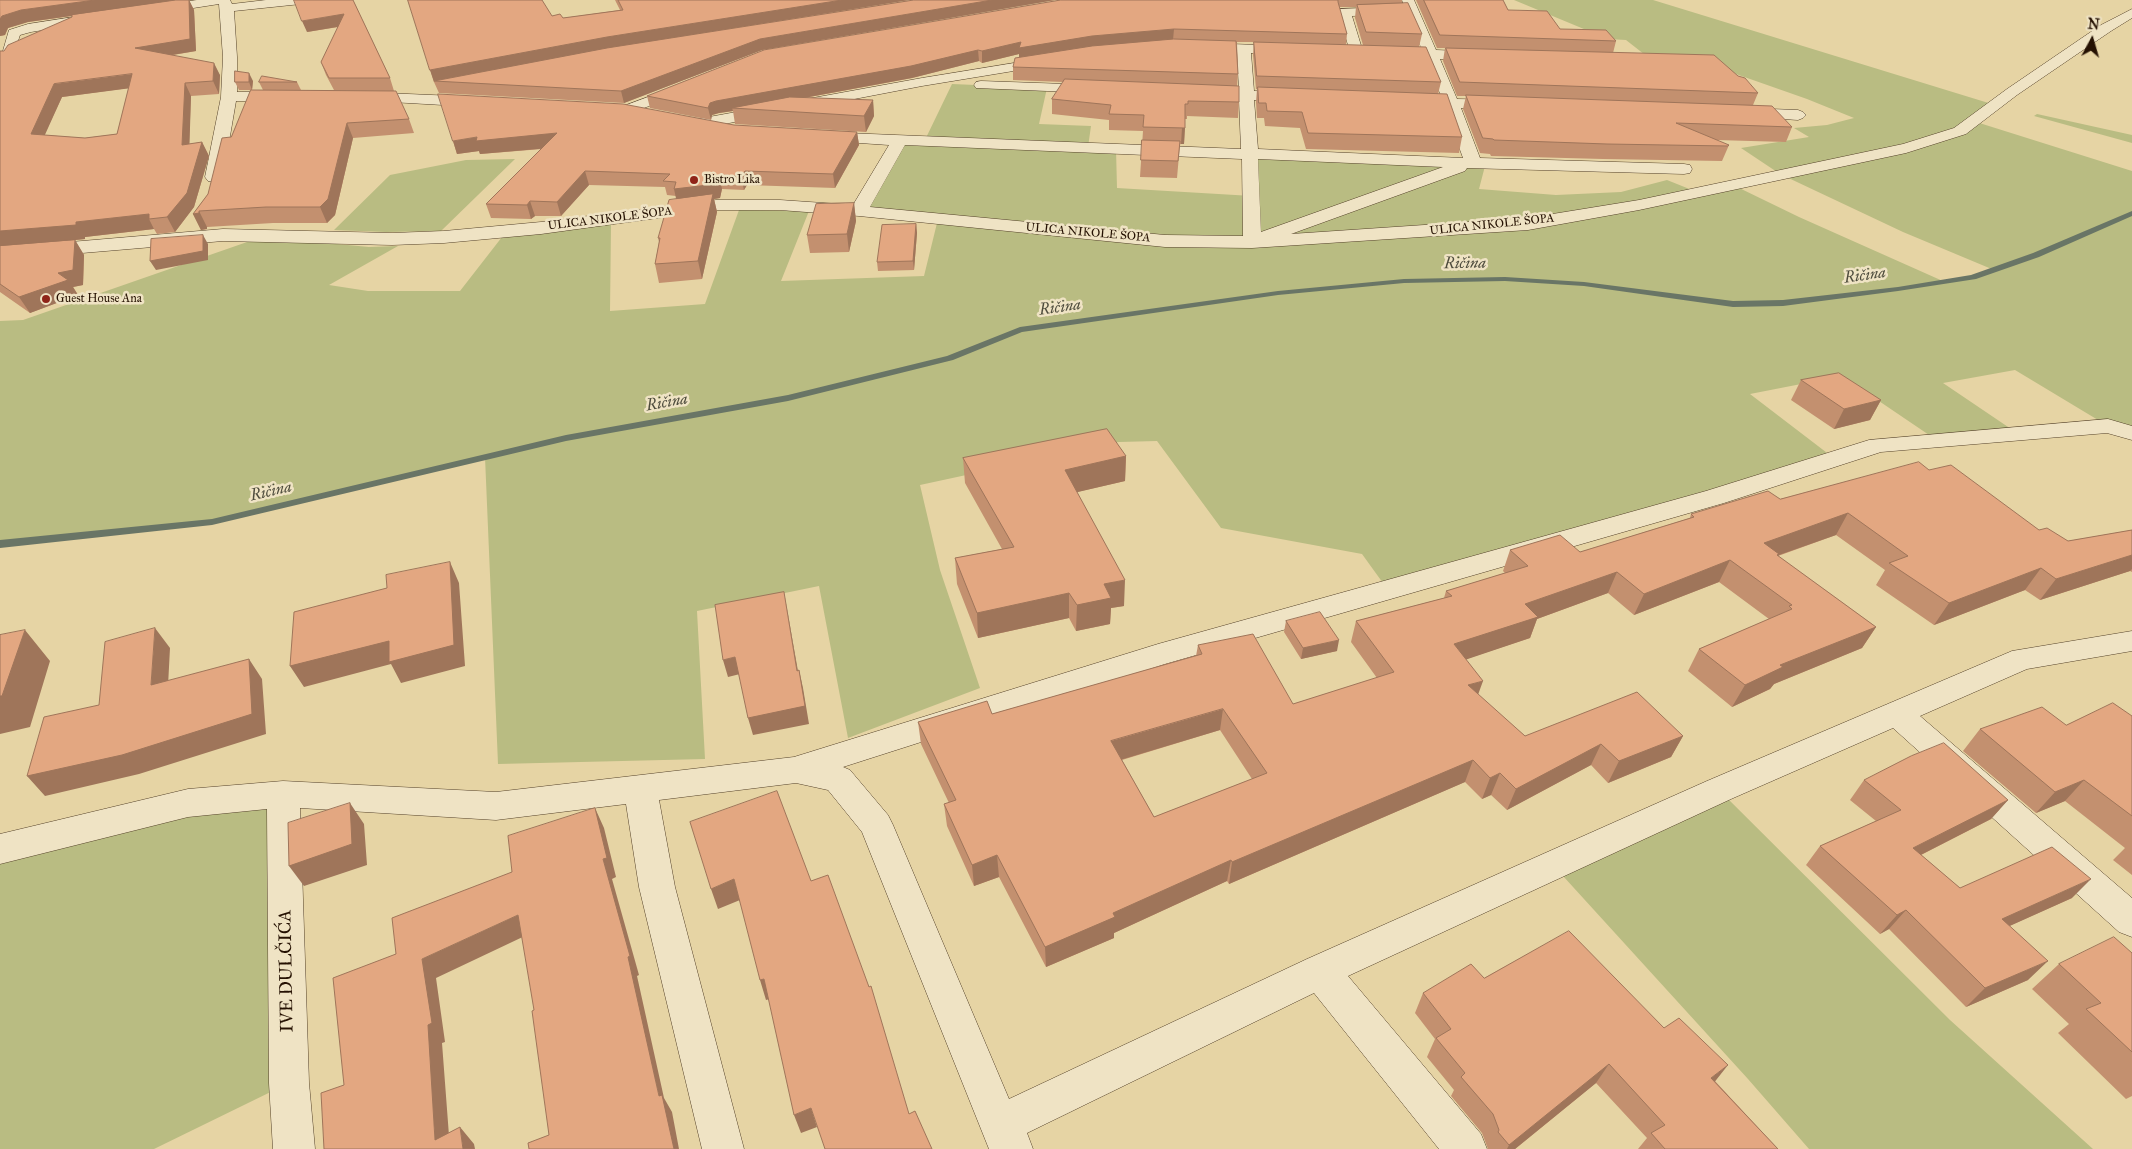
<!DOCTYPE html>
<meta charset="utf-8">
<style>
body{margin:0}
#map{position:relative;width:2132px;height:1149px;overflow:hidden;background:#e6d4a4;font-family:"IM FELL Great Primer",serif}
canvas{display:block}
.north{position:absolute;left:2067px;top:15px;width:50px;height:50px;-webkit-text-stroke:4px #efe3c4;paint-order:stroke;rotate:6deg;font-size:14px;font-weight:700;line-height:20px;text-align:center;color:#251102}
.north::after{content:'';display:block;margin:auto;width:18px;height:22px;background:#251102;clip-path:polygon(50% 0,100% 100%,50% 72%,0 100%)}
</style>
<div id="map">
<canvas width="2132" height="1149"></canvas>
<div class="north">N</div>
</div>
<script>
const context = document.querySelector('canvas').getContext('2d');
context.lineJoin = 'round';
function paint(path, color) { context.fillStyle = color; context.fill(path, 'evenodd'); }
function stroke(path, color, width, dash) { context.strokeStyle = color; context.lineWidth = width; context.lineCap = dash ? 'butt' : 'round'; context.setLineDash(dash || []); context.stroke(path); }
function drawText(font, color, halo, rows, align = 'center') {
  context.font = font + ' "IM FELL Great Primer",serif'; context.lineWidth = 5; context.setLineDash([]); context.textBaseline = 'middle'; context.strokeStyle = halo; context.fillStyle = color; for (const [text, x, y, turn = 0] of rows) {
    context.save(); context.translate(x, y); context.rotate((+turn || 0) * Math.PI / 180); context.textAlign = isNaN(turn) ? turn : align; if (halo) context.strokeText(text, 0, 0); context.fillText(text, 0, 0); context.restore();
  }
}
paint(new Path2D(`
 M1514,0H1653L1995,105L1973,121L2132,171V433L2108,426L2015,370L1943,383L2017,433L1935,439L1842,376L1750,394L1835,459L1388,590L1362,554L1221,528L1157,441L1119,442L920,485L940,570L980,688L848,738L819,586L697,611L705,759L498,764L485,457L212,522L0,544V321L23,320L250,241L315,242L369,247L398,246L329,285L368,291H460L502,237L611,224L610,311L705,304L739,210L809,211L781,281L924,276L938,219L859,211L899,141L924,142L952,84L1047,88L1039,124L1091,126L1088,147L1116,149L1117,188L1252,196L1249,153L1485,166L1479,189L1556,195L1621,192L1667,180L1697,192L1731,184L1799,217L1945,282L1973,277L1994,270L1903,232L1780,174L1741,148L1809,137L1794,128L1827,125L1854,118L1807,99L1696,60L1649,58L1626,40L1608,39Z
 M2037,114L2132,135V143L2034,116Z
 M515,159L441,231L386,232L334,230L390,175L466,160Z
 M1719,790L1950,1020L2093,1149H1809L1748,1079L1553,865Z
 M283,794L289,1083L154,1149H0V849Z`), '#b9bc82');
paint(new Path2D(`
 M2132,211V216L2039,257L1976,279L1898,291L1783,306L1733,307L1584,286L1505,281L1404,283L1278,295L1022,332L953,360L788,401L566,441L212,525L0,548V540L212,519L566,435L788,395L947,356L1020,327L1278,291L1404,279L1505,277L1584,282L1733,301L1783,300L1898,287L1971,275L2033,253Z`), '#697566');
const minor = new Path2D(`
 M197,0H230L232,4L266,0H307L301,4L234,11L237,57V92L285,91L290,93L293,96L290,99L285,101H236L223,177L220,181L214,182L208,181L205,177L221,97L223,57L219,4L155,14L149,10L155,6Z
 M1402,0H1414L1436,50L1482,52L1489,56L1482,60L1440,59L1457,99L1502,100L1507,102L1510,105L1507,108L1502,110L1461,108L1480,158L1684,164L1690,165L1692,169L1690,173L1684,174L1467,168L1465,171L1291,234L1528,218L1639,200L1903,144L1954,128L2007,89L2101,25L2132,9V18L2111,31L2017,95L1966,134L1906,153L1639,210L1528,230L1252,248L1165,247L859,216L780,210H716L541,234L444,243L392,245L223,241L0,260V248L223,229L392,233L444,231L541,222L716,200H780L853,205L889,145L815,140L813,137L815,134L821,132L1241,149L1239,100L1203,98L1198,97L1196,94L1198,91L1203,90L1239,91L1237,52L1195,50L1193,47L1195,44L1200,43L1290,46L1297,50L1290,54L1251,53L1254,91L1295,92L1300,94L1303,97L1300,100L1295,102L1254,100L1258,149L1463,158L1445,108L1408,105L1405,102L1408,99L1442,98L1425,58L1393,57L1386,53L1393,49L1422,50ZM905,145L1242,159L1243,236L1165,235L870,207ZM1258,159L1443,167L1261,232Z
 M1393,7L1398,8L1399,11L1398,14L1352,16L1363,52L1361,55H1351L1338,12L1339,9Z
 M93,14L100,18L98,21L31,32L20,35L11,62L6,63L0,61L9,30L28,24Z
 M1051,57L1056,58L1058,61L1056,64L922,86L698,129L692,127L690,124L692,121L698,119L922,78Z
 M981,81L1095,85L1100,86L1102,89L1100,92L1095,93L976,88L974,85L976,82Z
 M683,84L688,85L690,88L688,91L631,113H621L618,110L621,107Z
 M361,92L478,97L483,99L486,102L483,105L478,107L356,100L353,97L356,94Z
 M1743,108L1798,110L1803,112L1806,115L1803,118L1798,120L1738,116L1735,113L1738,110Z
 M2108,419L2132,426V440L2107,433L1881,452L1724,503L1165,664L843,767L850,770L888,815L893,825L1009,1099L1307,959L1707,781L2012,651L2132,631V651L2027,669L1920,716L2132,898V937L2119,932L1893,728L1731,799L1348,976L1481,1134L1487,1149H1439L1314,993L1027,1133L1033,1149H989L862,832L828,790L796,783L659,800L675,887L744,1149H702L639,887L626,804L496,820L300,808L309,1083L315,1149H273L269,1083L267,809L188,817L0,864V834L188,789L283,781L496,792L794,757L1158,644L1706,491L1869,440Z`);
stroke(minor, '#55422a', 1);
paint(minor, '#efe3c4');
paint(new Path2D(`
 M0,0H189L194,10L196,51L173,55L220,75L219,94L191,96L189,144L202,142L209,156L194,207L175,232L157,234L154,229L85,237V239L75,240L84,255L83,285L73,287L78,295L30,313L0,292V51H4L72,17V16L28,22L8,28L5,35L0,36ZM129,88L117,134L85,138L44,135L62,97Z
 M353,0L390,78L394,91L409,119L414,133L353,138L335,215L327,223H273L207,227V229L201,230L193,214L208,194L251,90H239L235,82L253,81L252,90H263L259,82H297L301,90H334L326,75L321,62L338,27L307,32Z
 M408,0L552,16L563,18L620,10L615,0H909L630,45L914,0H1055L762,50L624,103L439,93L434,82Z
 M1061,0H1402V3L1422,34L1419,47L1441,82L1438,94L1462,137L1459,153L1306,149L1300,128L1265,126L1264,118H1257L1256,102L1257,89H1256L1253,55L1254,42H1237L1238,74L1237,86L1239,102L1238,118L1187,116V119H1185L1184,144H1180L1177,178L1140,177L1143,131L1109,130V120L1052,114V99L1063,82L1013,80V67L1019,58V54L982,63L979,61L912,78L804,98L873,100L874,116L866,132L735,124L733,111L719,113L712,115L711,120L650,108L647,96ZM1339,7H1356L1355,18L1363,45H1346L1347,34Z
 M1416,0H1503L1508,10L1560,29L1616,41L1613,53L1738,76L1758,93L1753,105L1792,127L1786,142L1716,140L1729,145L1722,161L1603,159L1491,156L1490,154L1480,153L1463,109L1466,96H1457L1443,61L1445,48H1437Z
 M734,125L857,132L859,145L835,188L747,185L744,190L722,189L720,198L714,199L717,212L702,279L659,283L655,264L659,242L658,238L676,199V196L667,195L665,187L589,185L561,216H535L531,219L491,218L486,204L542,149L480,154L479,151L457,154L453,141Z
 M854,203L856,221L849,252L810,253L807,235Z
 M916,224L917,233L914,270L878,271L877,262Z
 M1801,380L1881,400L1870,420L1834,429L1791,400Z
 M1126,456L1125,481L1077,492L1124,606L1111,608L1110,624L1076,631L1069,618L978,638L957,584L955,558L1002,549L965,483L963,458Z
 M1929,470L2039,530L2068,541L2132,530V572L2130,571L2040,600L2025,590L1934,625L1876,585L1885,570L1836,535L1778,556L1876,627L1862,648L1774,684L1770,689L1732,707L1688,671L1699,649L1769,619L1719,582L1634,615L1608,593L1537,619L1530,638L1466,659L1478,695L1525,736H1683L1671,757L1608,783L1591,765L1507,810L1491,795L1482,799L1465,782L1229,884L1227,881L1114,933V938L1046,967L999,877L974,886L947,826L944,804L949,803L921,744L918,722L992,714L1196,656L1198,645L1293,704L1377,678L1351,642L1356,621L1444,598L1446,591L1505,573L1503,571L1510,550L1580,552L1690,518L1691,514L1780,499ZM1220,730L1252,779L1154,817L1122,760Z
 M1286,621L1337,651L1301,659L1284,632Z
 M2132,716V875L2113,860L2125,848L2065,801L2036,813L1963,751L1980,729L2066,725Z
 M1864,780L2008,800L1991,819L1921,855L1960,888L2072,898L2009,926L2028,980L1966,1007L1889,929L1880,934L1806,865L1820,846L1876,821L1850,800Z
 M2132,953V1096L2126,1099L2058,1033L2069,1024L2032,989L2059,964Z
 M1484,978L1715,1081L1778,1149H1638L1647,1138L1596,1083L1515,1149H1488L1482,1133L1451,1096L1454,1090L1427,1057L1435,1039L1415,1013L1423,993Z`), '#c3906f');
paint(new Path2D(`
 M95,0H184L28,22L8,28L5,35L0,36V19L2,16L21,10Z
 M189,0L194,10L196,51L141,60L135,48Z
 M842,0H909L610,48L434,81V82L430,70L607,37Z
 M992,0H1055L762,50L624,103L621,91L760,39Z
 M344,14L349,25L307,32L302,21Z
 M1174,29L1173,40L1019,60V54L982,63V51L1021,42Z
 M978,50L979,61L912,78L744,109L732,108L733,111L719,113L712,115L711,120L708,108L710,103L716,101Z
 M214,63L220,75L219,94L213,81Z
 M249,73L253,81L252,90L249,82Z
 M132,74L139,87L62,97L39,148L31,134L54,84Z
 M185,83L191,96L189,159L182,145Z
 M873,100L874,116L866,132L864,116Z
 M347,123L353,138L335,215L327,223L320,207Z
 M1182,128H1185L1184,144H1181Z
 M857,132L859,145L835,188L833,174Z
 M557,133L561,147L480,154L479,151L457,154L453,141L477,137Z
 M202,142L209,156L194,207L175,232L167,217Z
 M585,171L589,185L561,216L557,202Z
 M745,171L747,185L744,190L741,176Z
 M719,175L722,189L720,198L714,199L717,212L702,279L698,261L677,203L674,189Z
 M530,201L535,216L531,219L527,205Z
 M854,203L856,221L849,252L847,234Z
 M199,211L207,227V229L201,230L193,214Z
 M149,214V219L154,229L85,237V239L75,240L84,255L83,285L73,287L78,295L30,313L19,297L0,247V231L76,222Z
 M916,224L917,233L914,270L913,261Z
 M203,235L208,244V260L156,270L150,261Z
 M1881,400L1870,420L1834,429L1844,409Z
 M1126,456L1125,481L1065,495V470Z
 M1848,513L1836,535L1779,555L1768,575L1764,543Z
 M2132,555V569L2130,571L2040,600L2056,579Z
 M1730,560L1719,582L1634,615L1644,594Z
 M450,562L459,583L465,666L401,683L391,664L304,687L290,666Z
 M2041,568L2025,590L1934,625L1949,603Z
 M1617,572L1608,593L1537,619L1530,638L1447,666L1454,644L1525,604Z
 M1125,580L1124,606L1111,608L1110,624L1076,631L1077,605L1104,584Z
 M784,592L787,609L801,688L797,671Z
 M1069,593V618L978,638L977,613Z
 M1876,627L1862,648L1774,684L1770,689L1732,707L1745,685L1780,665Z
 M155,628L170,648L167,705L151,685Z
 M25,630L50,661L30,727L0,734V696Z
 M1339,640L1337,651L1301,659L1303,648Z
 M735,657L740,674L728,677L723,660Z
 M249,659L262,679L266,734L139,774L45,796L27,776Z
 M799,670L803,688L809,724L753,735L748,718Z
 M1483,681L1475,703L1468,685Z
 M1223,709L1220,730L1110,763L1111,741Z
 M1683,736L1671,757L1608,783L1619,761Z
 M1601,744L1591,765L1507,810L1516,789Z
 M1473,760L1465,782L1229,884L1232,862Z
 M1500,773L1491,795L1482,799L1490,778Z
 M2084,780L2065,801L2036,813L2055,792Z
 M2008,800L1991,819L1897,867L1913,848Z
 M350,803L364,824L367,865L304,886L289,866Z
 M595,808L604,828L616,877L612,879L639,975L637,976L664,1098L672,1112L679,1149H674L659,1096L603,859Z
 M997,855L999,877L974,886L972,865Z
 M1231,860L1227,881L1114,933V938L1046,967L1045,947L1113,913Z
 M734,879L740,900L718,909L711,889Z
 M2091,879L2072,898L1983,938L2002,919Z
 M1906,910L1889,929L1880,934L1897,915Z
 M518,915L529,934L436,978L445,1042L442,1043L450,1149L435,1140L422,959Z
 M2048,961L2028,980L1966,1007L1985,988Z
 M764,979L770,999L766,1000L760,980Z
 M1609,1064L1596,1083L1515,1149H1507L1509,1145Z
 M1728,1065L1713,1084L1711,1078Z
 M811,1108L817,1127L801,1133L794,1115Z
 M460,1127L474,1144L475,1149H463Z`), '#9f755a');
const building = new Path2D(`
 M0,0H95L21,10L2,16L0,19Z
 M176,0H189L190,39L135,48L214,63L213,81L185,83L182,145L202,142L187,193L167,217L149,219V214L76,222V225L0,231V51H4L8,45L72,17V15ZM132,74L117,134L85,138L31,134L54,84Z
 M294,0H353L390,78H329L321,62L344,14L302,21Z
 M408,0H542L552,16L560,14L563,18L623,10L618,0H842L607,37L430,70Z
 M914,0H992L760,39L621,91L434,81L607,48Z
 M1061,0H1338V2L1347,34L1174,29L1092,36L1019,48L1021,42L982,51L978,50L911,66L716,101L710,103L708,108L647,96L764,50Z
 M1424,0H1503L1508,10L1547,11L1560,29L1606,30L1616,41L1440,35Z
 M1408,3L1422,34L1366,32L1357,5Z
 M1174,39L1236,41L1238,74L1013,67L1015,58L1092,46Z
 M1254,42L1426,47L1441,82L1257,76Z
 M1446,48L1714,55L1738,76L1745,78L1758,93L1460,82Z
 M235,71L249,73V82H235Z
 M262,76L297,82H259Z
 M1065,79L1239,86V102L1188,101V104H1185V128L1143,127L1144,115L1109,114L1111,105L1052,99Z
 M1258,87L1447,94L1462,137L1308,133L1302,112L1267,111L1266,103H1259Z
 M251,90L396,91L409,119L347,123L328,199L320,207H266L199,211V213L193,214L208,194L222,138L231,137Z
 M438,94L623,104L734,125L857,132L833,174L745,171L741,176L719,175L717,184L674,189L676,182L663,181L670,174L585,171L557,202L530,201L527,205L486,204L557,133L476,141L477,137L453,141Z
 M1466,95L1772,106L1792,127L1676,123L1729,145L1728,146L1607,144L1494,140L1493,139L1483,138Z
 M790,97L873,100L864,116L732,108Z
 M1142,140L1180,141L1178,161L1141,160Z
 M713,194L698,261L655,264L660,238H658L669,200Z
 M854,203L847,234L807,235L816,204Z
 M916,224L913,261L877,262L882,225Z
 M203,235V251L150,261L151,239Z
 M75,240L73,270L58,273L68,280L19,297L0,284V246Z
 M1839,373L1881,400L1844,409L1801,380Z
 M1107,429L1126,456L1065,470L1125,580L1104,584L1111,598L1077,605L1069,593L977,613L955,558L1014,547L963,458Z
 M1919,462L1929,470L1951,465L2039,530L2047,528L2068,541L2132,530V555L2056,579L2041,568L1949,603L1889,563L1908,556L1848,513L1764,543L1779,554L1777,555L1876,627L1780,665L1783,667L1745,685L1699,649L1792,609L1789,606L1792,605L1730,560L1644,594L1617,572L1525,604L1538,617L1454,644L1483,681L1468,685L1525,736L1637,692L1683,736L1619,761L1601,744L1516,789L1500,773L1490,778L1473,760L1232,862L1231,860L1113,913L1115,917L1045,947L997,855L972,865L944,804L956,800L918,722L987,701L992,714L1202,654L1198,645L1253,634L1293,704L1394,672L1356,621L1452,596L1446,591L1528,566L1510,550L1560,535L1580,552L1694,517L1691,514L1768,491L1780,499ZM1223,709L1267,773L1154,817L1111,741Z
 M450,562L454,645L389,662V641L290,666L294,612L387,588L386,575Z
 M784,592L797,671L799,670L805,706L748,718L735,657L723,660L715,605Z
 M1320,612L1339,640L1303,648L1286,621Z
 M155,628L151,685L249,659L252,714L122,755L27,776L44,717L99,705L105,642Z
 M25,630L2,696H0V635Z
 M2113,703L2132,716V816L2084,780L2055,792L1980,729L2042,707L2066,725Z
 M1944,743L2008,800L1913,848L1960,888L2052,847L2091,879L2002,919L2048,961L1985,988L1906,910L1897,915L1820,846L1901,810L1864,780L1911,756Z
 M777,791L811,881L828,875L869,987L871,986L909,1114L915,1111L932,1149H825L811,1108L794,1115L764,979L760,980L734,879L711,889L690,822Z
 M350,803L352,844L289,866L288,823Z
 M595,808L607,858L603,859L630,956L628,957L659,1096L662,1095L674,1149H529L528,1143L549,1135L532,1011L534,1010L518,915L422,959L432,1023L428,1025L435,1140L460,1127L463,1149H324L321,1093L344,1085L333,978L396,954L392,918L512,872L508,836Z
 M1569,931L1664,1028L1679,1018L1728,1065L1711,1078L1778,1149H1665L1651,1133L1665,1125L1609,1064L1509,1145L1498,1132L1499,1130L1493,1114L1461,1077L1465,1073L1436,1038L1451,1029L1423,993L1471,964L1484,978Z
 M2114,937L2132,953V1052L2086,1009L2101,1003L2059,964Z`);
paint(building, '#e3a781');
stroke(building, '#9f755a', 1);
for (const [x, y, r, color] of [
 [694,180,5,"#8f2418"],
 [46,299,5,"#8f2418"]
]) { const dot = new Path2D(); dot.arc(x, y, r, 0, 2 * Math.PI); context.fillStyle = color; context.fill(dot); stroke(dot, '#efe3c4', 2); }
drawText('12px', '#251102', '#efe3c4', [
 ["Bistro Lika",704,180],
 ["Guest House Ana",56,299]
], 'left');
drawText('12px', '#251102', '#efe3c4', [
 ["ULICA NIKOLE ŠOPA",610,219,-7],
 ["ULICA NIKOLE ŠOPA",1492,225,-6],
 ["ULICA NIKOLE ŠOPA",1088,233,5]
]);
drawText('italic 16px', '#4d4b3c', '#efe3c4', [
 ["Ričina",1465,264,-1],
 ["Ričina",1865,276,-8],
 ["Ričina",1060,308,-8],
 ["Ričina",667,403,-10],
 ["Ričina",271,492,-13]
]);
drawText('18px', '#251102', '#efe3c4', [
 ["IVE DULČIĆA",287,971,-91]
]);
</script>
